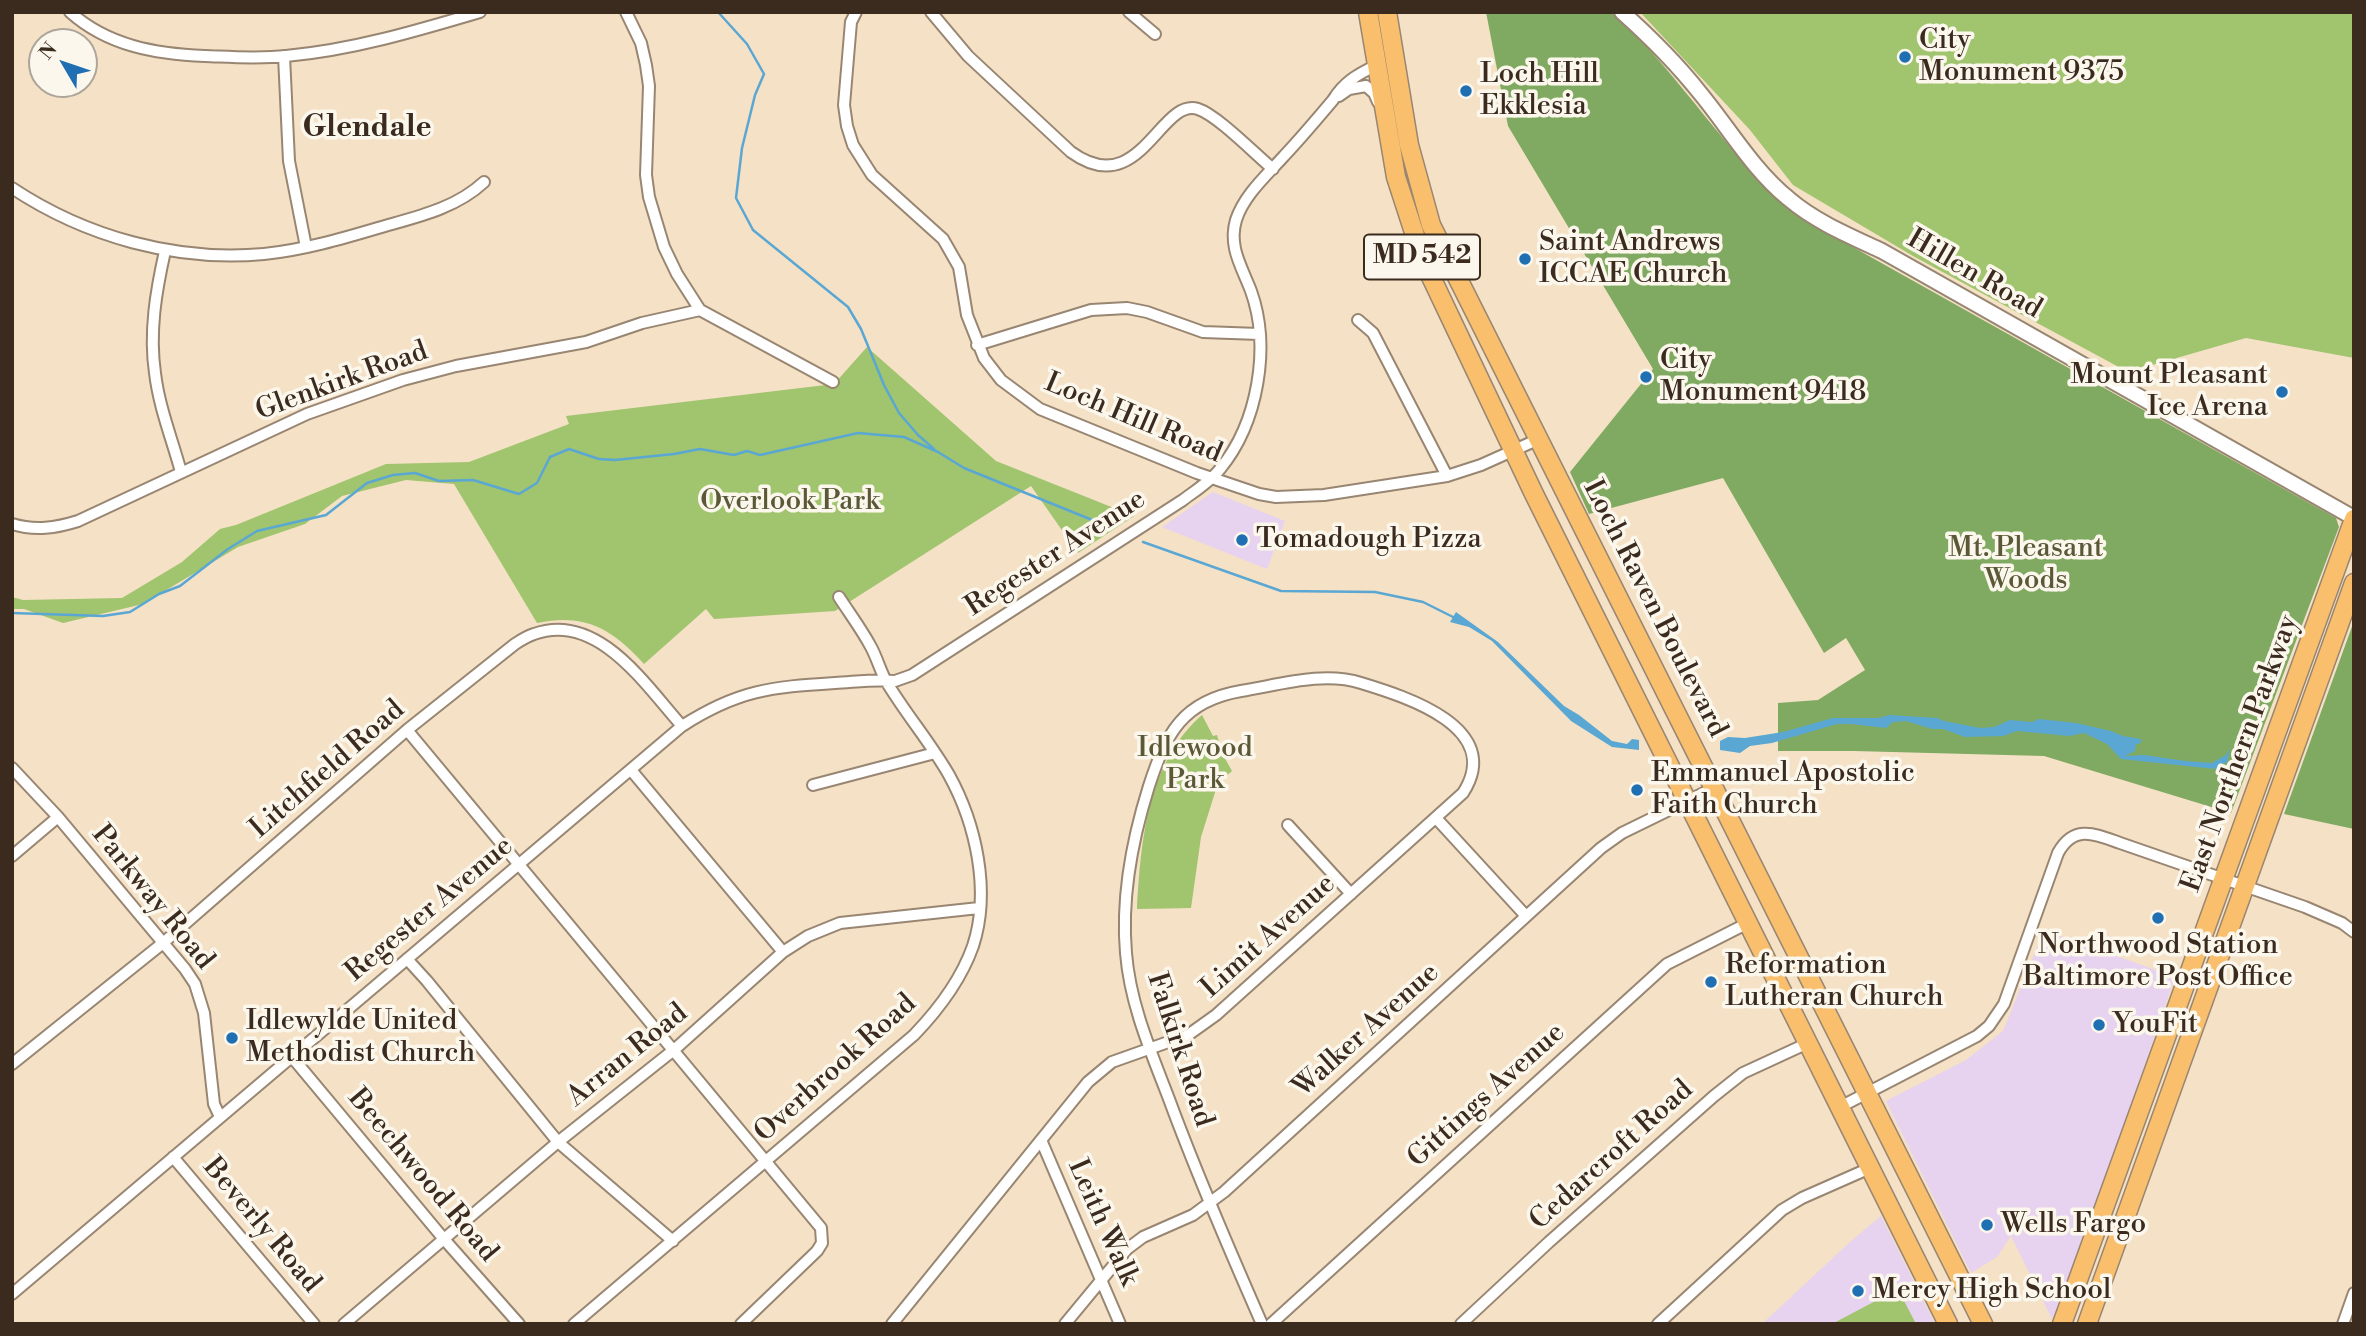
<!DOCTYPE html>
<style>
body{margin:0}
#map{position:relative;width:2366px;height:1336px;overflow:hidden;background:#f5e1c6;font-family:"Libre Bodoni",serif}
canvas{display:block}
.frame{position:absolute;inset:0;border:14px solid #3b2a1e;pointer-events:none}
.north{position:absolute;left:28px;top:28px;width:70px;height:70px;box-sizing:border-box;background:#fbf7ec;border:2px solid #aea59a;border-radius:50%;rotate:309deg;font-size:19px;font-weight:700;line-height:28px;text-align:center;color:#3b2a1e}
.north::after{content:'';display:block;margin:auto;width:24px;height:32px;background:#1f6fb2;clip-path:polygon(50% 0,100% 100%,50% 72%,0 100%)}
</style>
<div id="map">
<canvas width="2366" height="1336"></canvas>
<div class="frame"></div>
<div class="north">N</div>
</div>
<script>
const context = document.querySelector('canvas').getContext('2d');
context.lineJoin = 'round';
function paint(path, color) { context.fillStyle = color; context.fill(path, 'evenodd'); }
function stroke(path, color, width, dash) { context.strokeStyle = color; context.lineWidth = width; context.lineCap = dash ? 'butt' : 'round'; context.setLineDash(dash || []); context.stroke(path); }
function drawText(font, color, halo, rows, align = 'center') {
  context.font = font + ' "Libre Bodoni",serif'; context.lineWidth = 7; context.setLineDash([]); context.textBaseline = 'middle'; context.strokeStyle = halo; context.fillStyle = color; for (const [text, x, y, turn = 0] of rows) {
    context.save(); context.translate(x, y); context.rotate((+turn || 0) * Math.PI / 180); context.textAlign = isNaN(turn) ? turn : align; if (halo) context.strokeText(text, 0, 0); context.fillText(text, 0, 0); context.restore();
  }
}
paint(new Path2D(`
 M1213,492L1285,521L1267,569L1162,527Z
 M2044,930L2175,977L2093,1214L2052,1319L2011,1236L1997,1257L1971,1273L1886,1101L1966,1060L2003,1031Z
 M1881,1216L1935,1324H1762L1850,1242Z`), '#e7d2ef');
paint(new Path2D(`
 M1640,12H2354V358L2246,338L2128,372L1913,256L1793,185L1750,130Z
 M867,347L996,461L1134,516L1078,553L1031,486L835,611L714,619L706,609L644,664C612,629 586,613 537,623L454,484L406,480L342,496L305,524L238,547L143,604L63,623L24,609H12V597L23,600L122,598L182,562L220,529L236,525L386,464L469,462L569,424L566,416L834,384Z
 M1202,715L1213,736L1217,735L1222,753L1232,771L1218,783L1201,837L1191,908L1137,909C1141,841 1147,763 1202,715Z
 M1898,1289L1916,1324H1832Z`), '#a1c46e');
paint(new Path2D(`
 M1486,12H1612C1682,75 1729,161 1803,219L2336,518L2339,527L2231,813L2044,756L1854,751H1778V703L1818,700L1865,670L1846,638L1824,653L1723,478L1589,514L1570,472L1653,369L1508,126Z
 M2354,621V829L2284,814Z`), '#80aa61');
paint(new Path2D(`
 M1456,612L1498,642L1564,706L1579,715L1612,741L1627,744L1632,739L1639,740V750L1612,747L1571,721L1492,641L1469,627L1450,622Z
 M1889,715L1937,718L1944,721L1980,728L1994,727L2010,720L2032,722L2039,719L2076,723L2111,731L2123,736L2141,739V743L2136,744L2135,751L2125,756L2144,755L2185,761L2212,763L2226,755L2230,748L2227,763L2220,764L2217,769L2206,768L2121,759L2107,744L2084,733L2069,736L2017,731L2003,736L1965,737L1943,729H1932L1906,721L1893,722L1886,728L1851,724H1837L1772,743L1750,746L1740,753L1720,750V741L1728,737L1745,738L1783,732L1833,718H1879Z`), '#5aa7d3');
stroke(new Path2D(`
 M718,12L747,44L764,74L755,95L742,148L736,198L753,230L848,307L861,329L884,385L899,413L918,435L934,449
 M1143,542L1281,591L1375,592L1423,602L1455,618
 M12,613L103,616L130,612L159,594L180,586L228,549L257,531L326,515L367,483L393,475L415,473L439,481L473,480L519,494L537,483L550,457L569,449L599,459L615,460L674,454L700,449L734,455L747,451L760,455L858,433L904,437L938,452L964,468L1112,528`), '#5aa7d3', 2.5);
const minor = new Path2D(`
 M70,12C108,46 156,54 205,56C232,57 259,59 286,56C352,50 416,31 480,12
 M626,12L641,43L646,65L649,86L646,175L649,197L664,247L677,274L700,310L833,382
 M856,12L851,22L844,105L847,126L853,145L872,175L943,239L959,267L967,315L984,358L1001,380L1040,409L1197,473L1259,494L1276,497L1324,495L1447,476L1481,465L1539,439
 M931,12L968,56L1071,152C1140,202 1160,97 1198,109C1217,115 1255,154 1273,169
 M1129,12L1155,34
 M284,56L289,161L306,247
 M1339,96L1349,89L1366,86L1374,93L1378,102
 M12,188C86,237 176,262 264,254C303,250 341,239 378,228C416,217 455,209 484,182
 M165,251C156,291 149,332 155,373C159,407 172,439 181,472
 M1358,320L1373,333L1447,476
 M977,345L1091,310L1127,308L1147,312L1203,332L1259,334
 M12,524C35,531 56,528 78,521L307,414L403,380L456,366L586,342L642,323L700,310
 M407,730L821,1228L822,1243L817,1251L741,1324
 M12,768L58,817L185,969L195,984L204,1013L214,1104L220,1117
 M631,770L783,952
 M813,785L935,753
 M1436,818L1526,916
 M1288,825L1351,894
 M12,856L58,817
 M407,959L427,981L558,1142L673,1241
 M292,1057L443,1238L519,1324
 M12,1064L163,943L407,730L515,644C521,640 528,636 534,634C598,611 646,686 682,726
 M1840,1107L1977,1036L1989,1026L2004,1004L2058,853C2074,824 2095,834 2120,843L2305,907L2342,923L2354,932
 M1041,1140L1120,1324
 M173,1157L314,1324
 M12,1294L682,726C738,690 771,687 835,683C855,682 875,679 895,681L912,675L1183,500C1195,491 1211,481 1220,469C1258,423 1271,347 1251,291C1242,267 1228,247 1236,220C1244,195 1267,175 1284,156C1301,138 1317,119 1333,100C1344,82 1358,74 1377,65
 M344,1324L558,1142L675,1049L783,952L808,936L840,923L979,908
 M574,1324L914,1035C939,1009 961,980 973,946C991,891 976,824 949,775C930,742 905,713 886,681C880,670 877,658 871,647C862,630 850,614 839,597
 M892,1324L1088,1082L1112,1062L1188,1035L1216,1015L1463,793C1505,728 1407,697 1361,683C1323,671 1279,685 1241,691C1182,701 1166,734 1149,786C1132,840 1121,896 1126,953C1130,1004 1151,1052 1169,1099C1197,1175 1229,1249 1262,1324
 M1065,1324L1127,1249L1143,1237L1193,1215L1224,1192L1601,848L1622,833L1714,788
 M1271,1324L1667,964L1748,923
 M1461,1324L1549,1242L1714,1096L1743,1073L1808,1043
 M1658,1324L1782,1210L1802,1198L1870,1168
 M2343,1324L2354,1293`);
const tertiary = new Path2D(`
 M1622,12C1650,37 1677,64 1700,93C1729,128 1753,170 1789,199C1816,222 1850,236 1882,251L2354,518`);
const primary = new Path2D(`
 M1368,12L1396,177L1423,260L1534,494L1948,1324
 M1387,12L1409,145L1431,225L1983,1324
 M2062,1324L2354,519
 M2087,1324L2354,583`);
stroke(minor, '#988672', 14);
stroke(tertiary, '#988672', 18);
stroke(primary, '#988672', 21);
stroke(minor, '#fff', 10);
stroke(tertiary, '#fff', 14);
stroke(primary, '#f9bf6c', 18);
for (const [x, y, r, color] of [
 [1905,57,7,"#1f6fb2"],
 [1466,91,7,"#1f6fb2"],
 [1525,259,7,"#1f6fb2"],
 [1646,377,7,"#1f6fb2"],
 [2282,392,7,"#1f6fb2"],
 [1242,540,7,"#1f6fb2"],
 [1637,790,7,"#1f6fb2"],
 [2158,918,7,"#1f6fb2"],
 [1711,982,7,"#1f6fb2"],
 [2099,1025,7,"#1f6fb2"],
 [232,1038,7,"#1f6fb2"],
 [1987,1225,7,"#1f6fb2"],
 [1858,1291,7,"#1f6fb2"]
]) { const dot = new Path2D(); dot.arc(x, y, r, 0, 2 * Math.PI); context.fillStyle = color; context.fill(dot); stroke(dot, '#fbf7ec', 2.5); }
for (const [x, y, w] of [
 [1422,257,116]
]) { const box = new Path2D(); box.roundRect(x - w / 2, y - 22.5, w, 45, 5); context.fillStyle = '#fbf7ec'; context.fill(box); stroke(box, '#3b2a1e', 2); }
drawText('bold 26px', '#3b2a1e', null, [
 ["MD 542",1422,257]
]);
drawText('28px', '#3b2a1e', '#fbf7ec', [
 ["City",1919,41],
 ["Monument 9375",1919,73],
 ["Loch Hill",1480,75],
 ["Ekklesia",1480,107],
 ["Saint Andrews",1539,243],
 ["ICCAE Church",1539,275],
 ["City",1660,361],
 ["Monument 9418",1660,393],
 ["Mount Pleasant",2268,376,"right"],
 ["Ice Arena",2268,408,"right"],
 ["Tomadough Pizza",1256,540],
 ["Emmanuel Apostolic",1651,774],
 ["Faith Church",1651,806],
 ["Northwood Station",2158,946,"center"],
 ["Baltimore Post Office",2158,978,"center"],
 ["Reformation",1725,966],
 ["Lutheran Church",1725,998],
 ["Idlewylde United",246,1022],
 ["Methodist Church",246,1054],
 ["YouFit",2113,1025],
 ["Wells Fargo",2001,1225],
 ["Mercy High School",1872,1291]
], 'left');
drawText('28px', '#3b2a1e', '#fbf7ec', [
 ["Hillen Road",1974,275,30],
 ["Glenkirk Road",342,382,-20],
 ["Loch Hill Road",1133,419,23],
 ["Regester Avenue",1056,554,-33],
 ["Loch Raven Boulevard",1654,609,63],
 ["East Northern Parkway",2241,754,-70],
 ["Litchfield Road",328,770,-41],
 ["Parkway Road",152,898,51],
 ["Regester Avenue",430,910,-40],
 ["Limit Avenue",1269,937,-42],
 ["Walker Avenue",1367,1031,-42],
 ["Falkirk Road",1179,1050,72],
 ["Arran Road",628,1056,-39],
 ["Overbrook Road",836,1069,-42],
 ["Gittings Avenue",1487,1096,-42],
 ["Cedarcroft Road",1612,1156,-42],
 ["Beechwood Road",422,1176,50],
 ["Leith Walk",1102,1223,66],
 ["Beverly Road",261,1226,50]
]);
drawText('28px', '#5a5836', '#fbf7ec', [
 ["Overlook Park",790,502],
 ["Mt. Pleasant",2026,549],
 ["Woods",2026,581],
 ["Idlewood",1195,749],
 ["Park",1195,781]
]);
drawText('bold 30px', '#3b2a1e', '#fbf7ec', [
 ["Glendale",367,129]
]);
</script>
